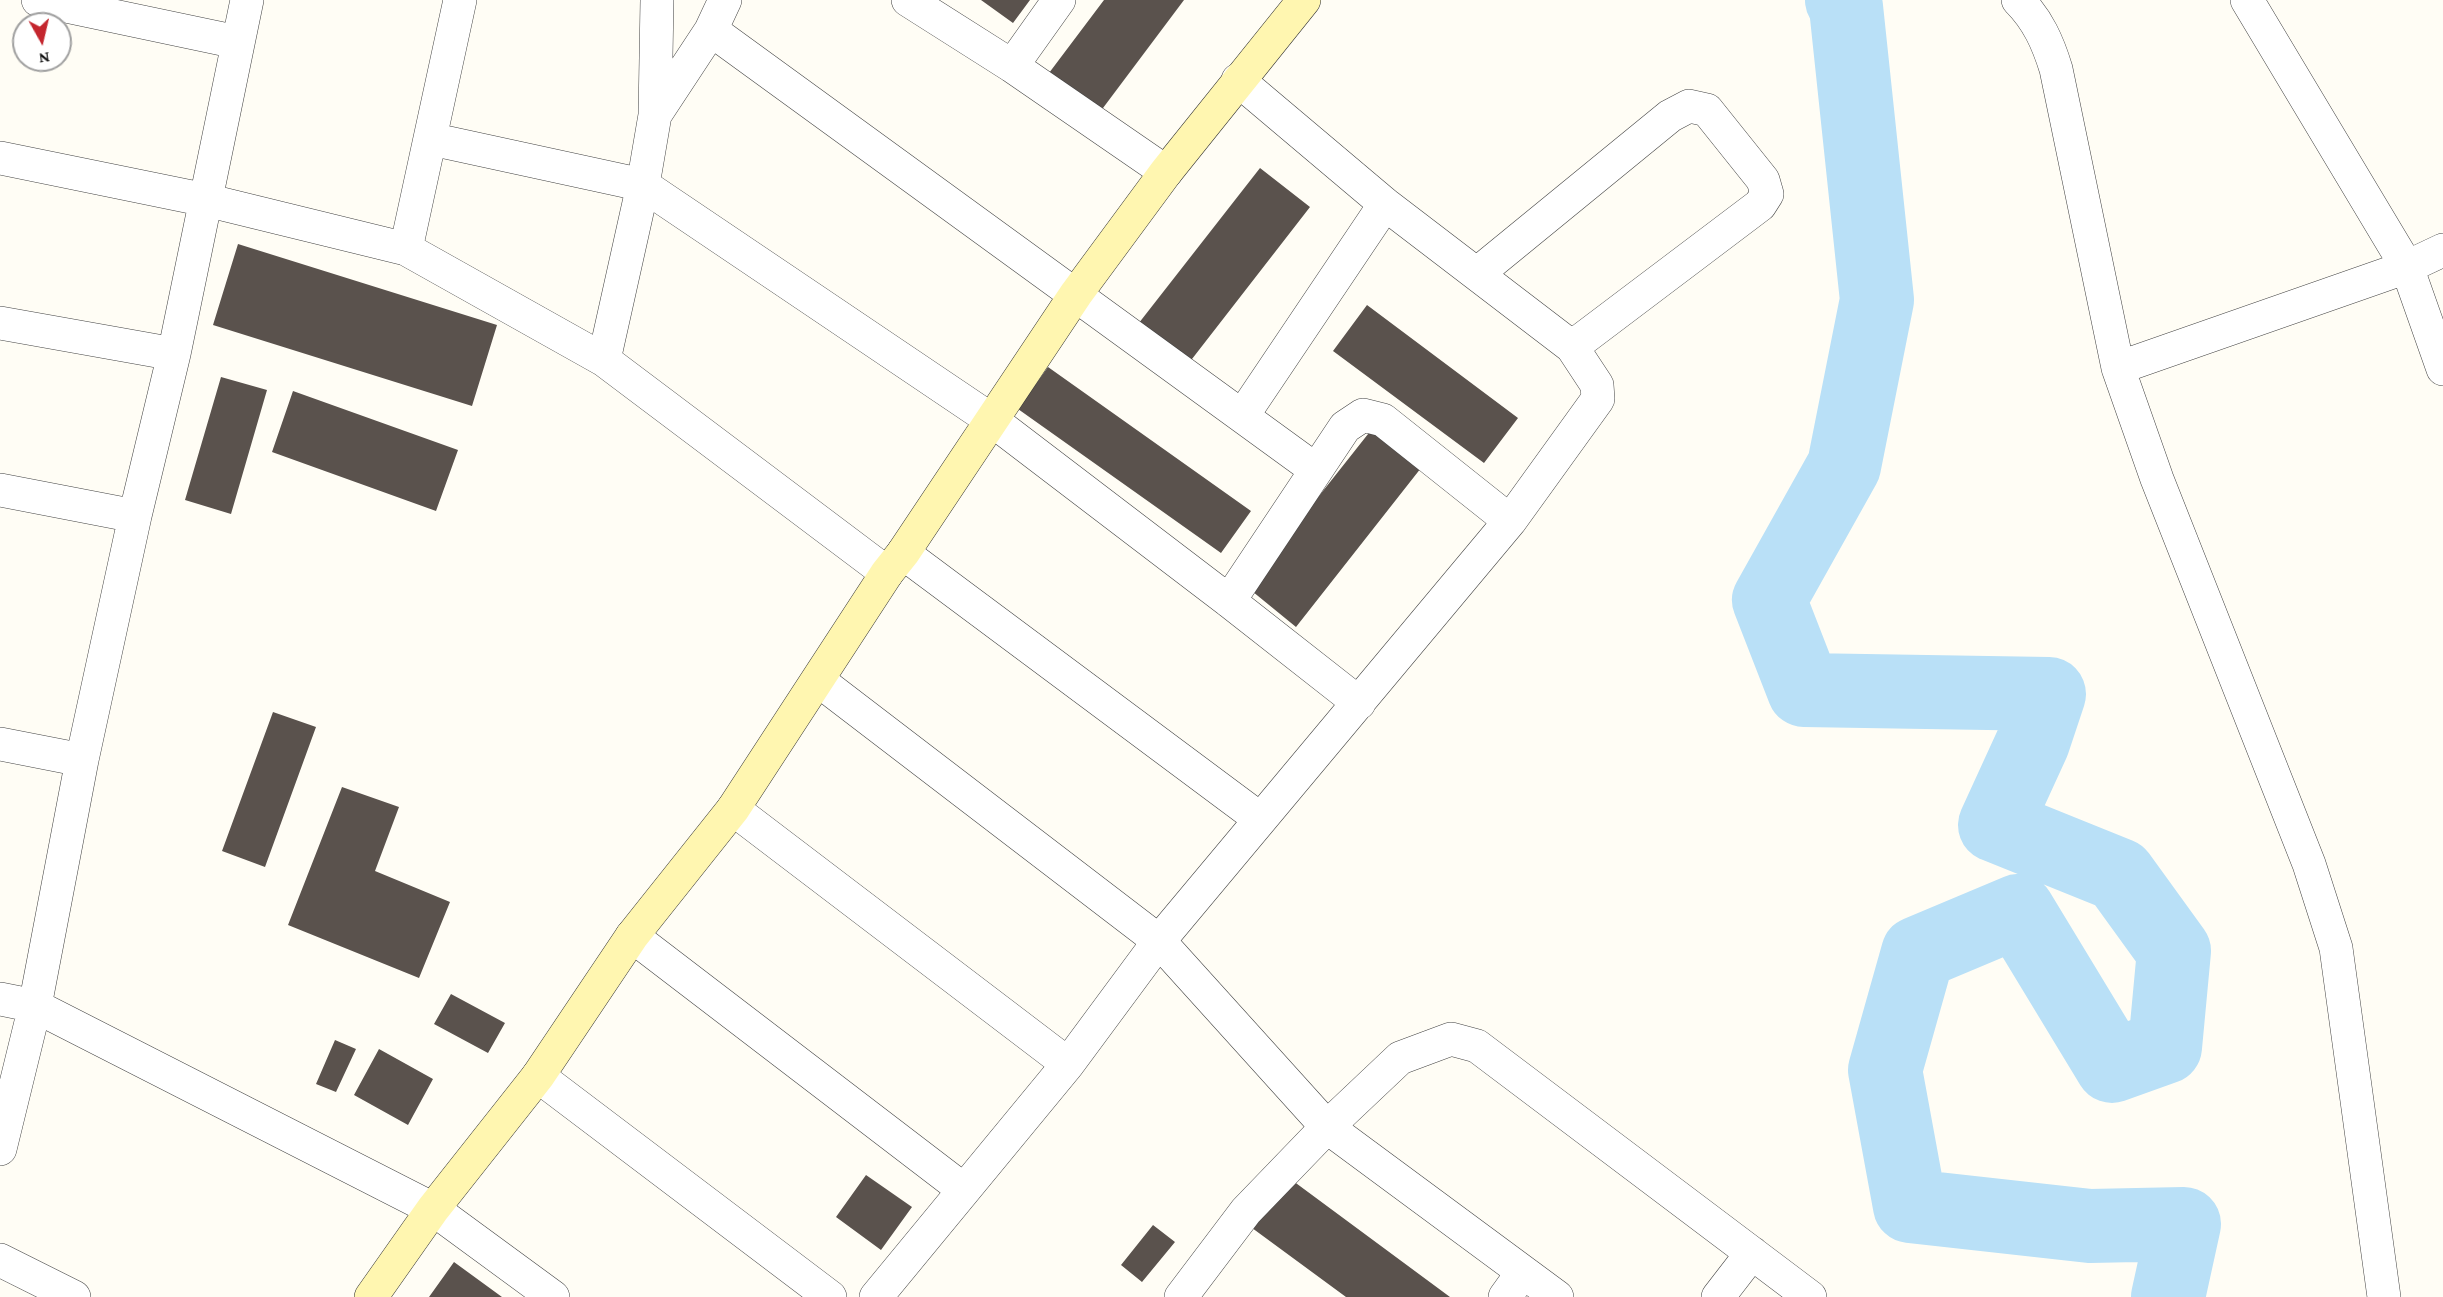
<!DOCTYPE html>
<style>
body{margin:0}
#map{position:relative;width:2443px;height:1297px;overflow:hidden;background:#fffdf5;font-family:"Crimson Pro",serif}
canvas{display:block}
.north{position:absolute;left:12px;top:12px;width:60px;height:60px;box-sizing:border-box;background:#fff;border:2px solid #a0a0a0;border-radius:50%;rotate:172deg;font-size:16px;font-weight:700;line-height:24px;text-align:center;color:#111}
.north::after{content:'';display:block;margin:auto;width:21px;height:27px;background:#c4262e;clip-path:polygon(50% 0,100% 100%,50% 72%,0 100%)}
</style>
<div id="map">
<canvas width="2443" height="1297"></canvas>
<div class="north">N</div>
</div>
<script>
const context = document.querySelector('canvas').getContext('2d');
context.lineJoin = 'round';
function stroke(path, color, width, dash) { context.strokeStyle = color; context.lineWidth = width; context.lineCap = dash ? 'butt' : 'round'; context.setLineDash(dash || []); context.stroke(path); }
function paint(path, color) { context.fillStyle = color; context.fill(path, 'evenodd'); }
stroke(new Path2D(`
 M1842,0L1846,7L1877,300L1844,466L1769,600L1804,690L2049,694L2033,742L1995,825L2119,875L2174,951L2165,1047L2112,1066L2018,911L1918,953L1885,1070L1910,1206L2090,1226L2184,1224L2168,1297`), '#b9e0f7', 74);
paint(new Path2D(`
 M981,0H1030L1013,23Z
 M1104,0H1184L1097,116L1046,77Z
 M1260,168L1310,207L1185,368L1135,328Z
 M238,244L497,325L472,406L213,325Z
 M1367,305L1518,418L1484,463L1333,351Z
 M1048,367L1251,511L1221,553L1018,409Z
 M221,377L267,390L231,514L185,500Z
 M293,391L458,450L436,511L272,452Z
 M1372,429L1421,468L1296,627L1247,587Z
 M273,712L316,727L265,867L222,851Z
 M342,787L399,807L375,871L450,902L419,978L288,925Z
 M451,994L505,1023L488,1053L434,1024Z
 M335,1040L356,1049L336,1092L316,1084Z
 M379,1049L433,1079L408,1125L354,1095Z
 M866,1175L912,1207L881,1250L836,1217Z
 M1285,1175L1450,1297H1346L1248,1225Z
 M1153,1225L1175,1242L1142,1282L1121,1265Z
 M454,1262L502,1297H429Z`), '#5a524d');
const street = new Path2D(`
 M38,0L237,42
 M908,0L1012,66L1166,172
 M2018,0C2038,20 2048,43 2056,69L2118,368L2157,479L2309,864L2336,948L2384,1297
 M2247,0L2407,267L2443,369
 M711,30L1316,470
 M1012,66L1059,0
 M655,115L657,0
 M431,139L643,185L993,421L1229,601L1359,703
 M0,158L206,200L406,249L604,360L887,573
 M406,249L460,0
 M1478,273L1670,116L1689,106L1707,110L1763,180L1767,194L1760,205L1572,347
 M0,323L174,354
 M604,360L643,185L655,115L711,30L725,0
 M2118,368L2407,267L2443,250
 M1243,415L1385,204
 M0,490L135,516
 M903,553L1260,819
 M1229,601L1345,427L1363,415L1383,420L1510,521
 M818,680L1159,941L1327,1127L1557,1297
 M0,744L82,760L35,1006L0,1149
 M82,760L135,516L174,354L247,0
 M733,809L1068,1064
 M632,936L964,1190
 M0,999L35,1006L433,1209L553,1297
 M538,1076L830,1297
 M0,1260L74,1297
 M876,1297L1068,1064L1159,941L1510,521L1598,399L1597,385L1572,347L1385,204L1238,80
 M1181,1297L1246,1211L1327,1127L1400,1058L1451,1039L1477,1046L1810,1297
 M1505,1297L1523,1272
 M1718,1297L1752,1253`);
const secondary = new Path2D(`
 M371,1297L433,1209L538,1076L632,936L733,809L887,573L903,553L1076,294L1166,172L1304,0`);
stroke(street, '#444', 34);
stroke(secondary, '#333', 34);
stroke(street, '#fff', 33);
stroke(secondary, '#fff6b0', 33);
</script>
